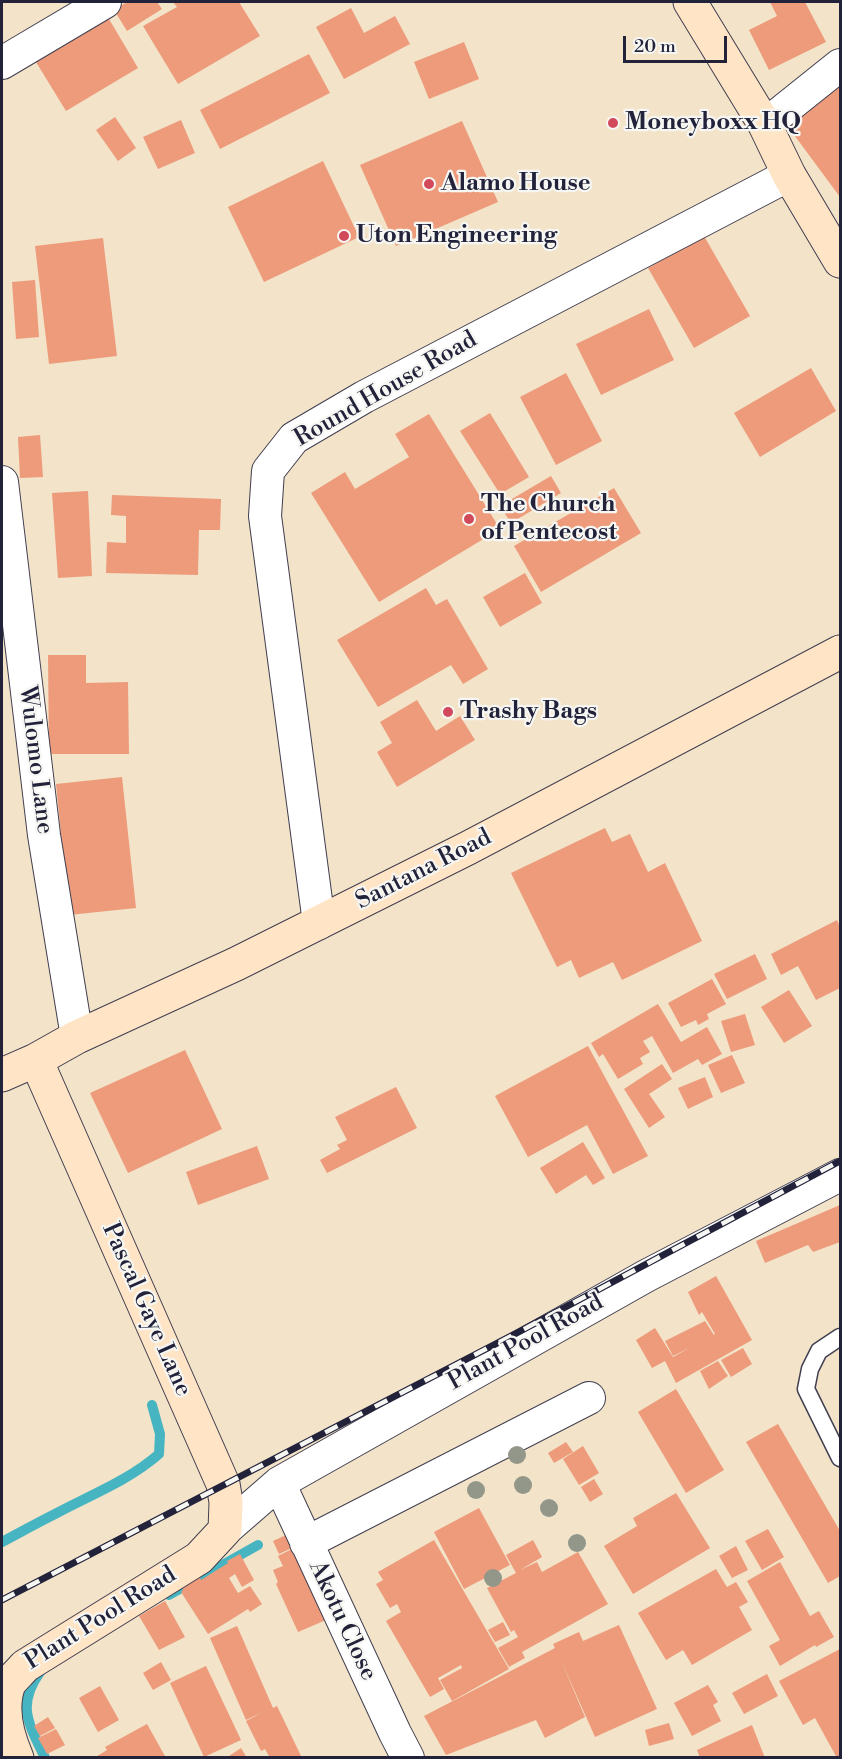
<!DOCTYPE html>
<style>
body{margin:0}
#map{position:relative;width:842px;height:1759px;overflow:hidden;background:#f2e3c9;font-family:"Libre Bodoni",serif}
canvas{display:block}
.frame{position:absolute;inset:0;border:3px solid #22223b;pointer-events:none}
.scale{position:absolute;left:623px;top:36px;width:104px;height:27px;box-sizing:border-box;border:3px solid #22223b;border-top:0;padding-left:8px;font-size:18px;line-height:21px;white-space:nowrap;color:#22223b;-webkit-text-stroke:4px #f6f6f2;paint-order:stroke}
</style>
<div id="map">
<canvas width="842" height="1759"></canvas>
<div class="frame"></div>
<div class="scale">20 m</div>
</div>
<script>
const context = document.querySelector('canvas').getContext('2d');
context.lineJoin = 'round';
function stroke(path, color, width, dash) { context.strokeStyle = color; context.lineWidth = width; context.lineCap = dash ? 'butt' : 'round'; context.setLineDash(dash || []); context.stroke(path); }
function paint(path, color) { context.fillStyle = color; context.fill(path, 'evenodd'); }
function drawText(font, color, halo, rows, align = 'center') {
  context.font = font + ' "Libre Bodoni",serif'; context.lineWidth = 4.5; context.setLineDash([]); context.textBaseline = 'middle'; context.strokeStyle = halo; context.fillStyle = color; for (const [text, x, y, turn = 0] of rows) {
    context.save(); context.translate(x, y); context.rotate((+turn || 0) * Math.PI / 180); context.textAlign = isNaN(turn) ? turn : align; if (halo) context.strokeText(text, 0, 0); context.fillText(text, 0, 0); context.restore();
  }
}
stroke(new Path2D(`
 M2,1542C19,1533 37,1523 55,1514C90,1495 128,1481 159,1454L160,1434L152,1405
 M169,1595L258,1545
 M40,1672C16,1706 29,1724 45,1758`), '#47b5c1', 10);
paint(new Path2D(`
 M127,2H157L162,9L127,31L114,10Z
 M173,2H239L260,36L178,84L143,26L177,7Z
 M770,2H805L826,42L769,70L749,30L777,16Z
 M351,8L364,33L395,16L410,44L344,79L316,27Z
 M109,19L138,68L66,111L36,62Z
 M464,42L479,79L429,99L414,62Z
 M309,54L330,93L220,149L200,110Z
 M840,84V197L786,124Z
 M115,117L136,148L118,161L96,130Z
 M181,120L195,153L158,169L143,137Z
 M462,121L498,202L396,246L360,165Z
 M323,161L359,237L264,282L228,207Z
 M704,236L750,316L694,348L648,268Z
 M103,238L117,356L49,364L35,246Z
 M35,280L39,337L16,339L12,282Z
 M649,309L674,360L601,395L576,344Z
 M811,368L836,411L760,457L734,413Z
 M566,373L602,441L556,465L520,397Z
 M490,413L529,477L500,494L460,431Z
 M429,414L500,529L379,602L311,493L345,472L355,489L409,457L395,434Z
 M40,435L43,477L20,478L18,437Z
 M551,476L561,493L511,523L500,506Z
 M614,488L641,533L541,592L514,546Z
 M88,491L92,576L58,578L52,493Z
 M112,495L221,499L220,530H199L198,575L106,573L107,542L126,543V516L111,515Z
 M525,573L542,603L500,627L483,597Z
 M426,588L436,605L447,599L488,669L463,684L451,665L378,707L337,640Z
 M48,655H86V683L128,682L129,754H49Z
 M417,700L436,731L460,716L475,740L397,787L377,752L392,743L380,722Z
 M122,777L136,908L69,915L56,784Z
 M605,828L612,842L630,834L648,872L665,863L702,941L622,980L613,962L579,978L571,960L557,967L511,873Z
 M837,920L840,927V988L816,1000L798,966L781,975L771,954Z
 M755,954L767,979L727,999L714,974Z
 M712,979L726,1004L707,1014L709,1019L698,1025L696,1020L681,1027L668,1003Z
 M789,990L812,1026L784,1043L761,1007Z
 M658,1004L681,1042L707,1027L722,1054L702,1065L698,1059L673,1073L652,1036L643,1041L650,1052L640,1058L643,1064L618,1079L603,1054L599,1057L591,1043Z
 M745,1014L755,1045L731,1052L721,1021Z
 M588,1046L648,1156L613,1174L587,1125L528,1157L495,1096Z
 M185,1050L222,1129L128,1173L90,1093Z
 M732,1055L745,1083L721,1093L708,1065Z
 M662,1064L672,1079L649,1094L665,1117L649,1128L624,1089Z
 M705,1077L713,1097L688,1109L678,1088Z
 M396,1087L417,1128L327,1173L320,1160L340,1149L337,1145L347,1140L335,1117Z
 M583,1142L605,1178L593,1185L586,1175L556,1194L540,1168Z
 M257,1146L269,1179L198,1205L186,1172Z
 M840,1205V1242L813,1252L808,1245L765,1263L756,1241Z
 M716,1276L752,1340L676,1383L665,1361L652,1368L636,1340L655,1328L673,1357L691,1347L673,1356L665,1341L705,1321L714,1335L715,1334L702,1312L699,1315L688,1292Z
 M743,1348L752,1364L731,1377L721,1360Z
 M718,1361L728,1376L709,1389L700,1371Z
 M676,1389L724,1470L686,1493L638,1412Z
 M778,1424L840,1531V1576L828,1583L746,1442Z
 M566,1442L573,1452L554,1463L548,1453Z
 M583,1446L599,1473L579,1485L563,1459Z
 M594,1479L603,1494L590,1502L581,1487Z
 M676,1493L710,1548L633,1594L604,1546L637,1526L633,1518Z
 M479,1508L510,1565L464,1589L434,1532Z
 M768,1529L784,1557L762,1570L745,1541Z
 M286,1535L292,1548L279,1554L273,1541Z
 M434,1540L509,1669L452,1701L440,1680L462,1668L461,1665L438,1678L444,1689L430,1697L386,1621L401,1612L397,1604L390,1608L376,1584L383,1580L378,1572Z
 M533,1540L542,1557L520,1570L537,1562L542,1572L578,1552L608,1604L522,1652L525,1658L509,1667L498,1648L518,1637L514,1630L511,1632L487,1588L516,1573L506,1555Z
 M736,1546L748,1570L732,1578L719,1556Z
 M294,1548L326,1620L298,1632L276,1584L278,1582L273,1570L283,1566L278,1556Z
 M240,1554L254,1580L242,1587L235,1574L229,1578L238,1593L250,1586L262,1604L250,1612L248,1609L208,1634L181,1592L183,1590L181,1586L199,1576L201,1580L228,1563L227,1561Z
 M780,1562L810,1616L819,1611L834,1637L816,1647L815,1645L780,1666L769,1646L780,1640L747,1581Z
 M716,1569L727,1587L736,1582L748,1602L739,1607L752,1630L692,1665L683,1650L666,1660L638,1613Z
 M165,1601L185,1637L159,1650L139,1616Z
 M503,1622L510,1635L495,1642L488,1630Z
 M619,1625L657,1709L595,1737L560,1658L585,1717L545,1738L536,1720L446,1755L424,1716L555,1648L553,1644L579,1632L583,1641Z
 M237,1626L273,1708L277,1706L302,1758H270L265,1749L261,1751L246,1721L263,1712L246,1720L210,1638Z
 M840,1649V1758H837L815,1718L803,1725L779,1681Z
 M161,1662L171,1680L153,1690L143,1673Z
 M206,1666L241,1740L204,1757L170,1683Z
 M767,1674L778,1696L744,1714L732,1693Z
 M708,1685L718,1702L713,1705L721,1721L692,1736L674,1703Z
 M100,1686L119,1720L98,1732L79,1698Z
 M48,1717L55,1728L40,1736L34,1726Z
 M669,1723L674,1739L649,1746L645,1730Z
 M147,1724L166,1758H94L107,1750L105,1747Z
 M752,1725L765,1758H700L697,1750Z
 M56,1729L65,1745L47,1754L38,1738Z
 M241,1748L247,1758H226Z`), '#ed9b7b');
const lane = new Path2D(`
 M840,1337L819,1351L810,1369L806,1389L840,1458`);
const street = new Path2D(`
 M2,63L105,2
 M765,125L840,65
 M2,482L44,835L77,1037
 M319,923L265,516L268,471L294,438L364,397L789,175
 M279,1483L395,1733L408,1758
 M225,1530L279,1483L646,1276L840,1175
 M306,1543L589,1398`);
const secondary = new Path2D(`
 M690,2L765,125L789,175L840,261
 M2,1075L36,1060L77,1037L236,964L468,848L840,652
 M17,1758C7,1735 0,1708 9,1684C13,1678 20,1672 25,1666L199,1558L225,1530L226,1502L223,1484L36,1060`);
stroke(lane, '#413f50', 19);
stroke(street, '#413f50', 34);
stroke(secondary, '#413f50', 35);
stroke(lane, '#fff', 16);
stroke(street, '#fff', 32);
stroke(secondary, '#ffe4c6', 33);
const rail = new Path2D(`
 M2,1600L511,1336L840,1161`);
stroke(rail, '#22223b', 7);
stroke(rail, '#f6f6f2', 4.5, [14]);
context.fillStyle = '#92978a';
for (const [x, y] of [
 [517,1455],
 [523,1485],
 [476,1490],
 [549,1508],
 [577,1543],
 [493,1578]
]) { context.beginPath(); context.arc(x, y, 9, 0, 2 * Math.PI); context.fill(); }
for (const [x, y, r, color] of [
 [613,123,6,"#d1495b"],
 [429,184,6,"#d1495b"],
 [344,236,6,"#d1495b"],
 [469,519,6,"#d1495b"],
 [448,712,6,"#d1495b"]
]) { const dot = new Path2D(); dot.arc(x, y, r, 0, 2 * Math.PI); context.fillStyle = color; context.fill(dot); stroke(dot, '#f6f6f2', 2); }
drawText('bold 24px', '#22223b', '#f6f6f2', [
 ["Moneyboxx HQ",625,123],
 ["Alamo House",441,184],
 ["Uton Engineering",356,236],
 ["The Church",481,505],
 ["of Pentecost",481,533],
 ["Trashy Bags",460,712]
], 'left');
drawText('24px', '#22223b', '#f6f6f2', [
 ["Round House Road",386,390,-30],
 ["Wulomo Lane",35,760,83],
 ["Santana Road",424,870,-27],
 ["Pascal Gaye Lane",146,1310,66],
 ["Plant Pool Road",526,1343,-29],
 ["Plant Pool Road",101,1619,-32],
 ["Akotu Close",342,1621,65]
]);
</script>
